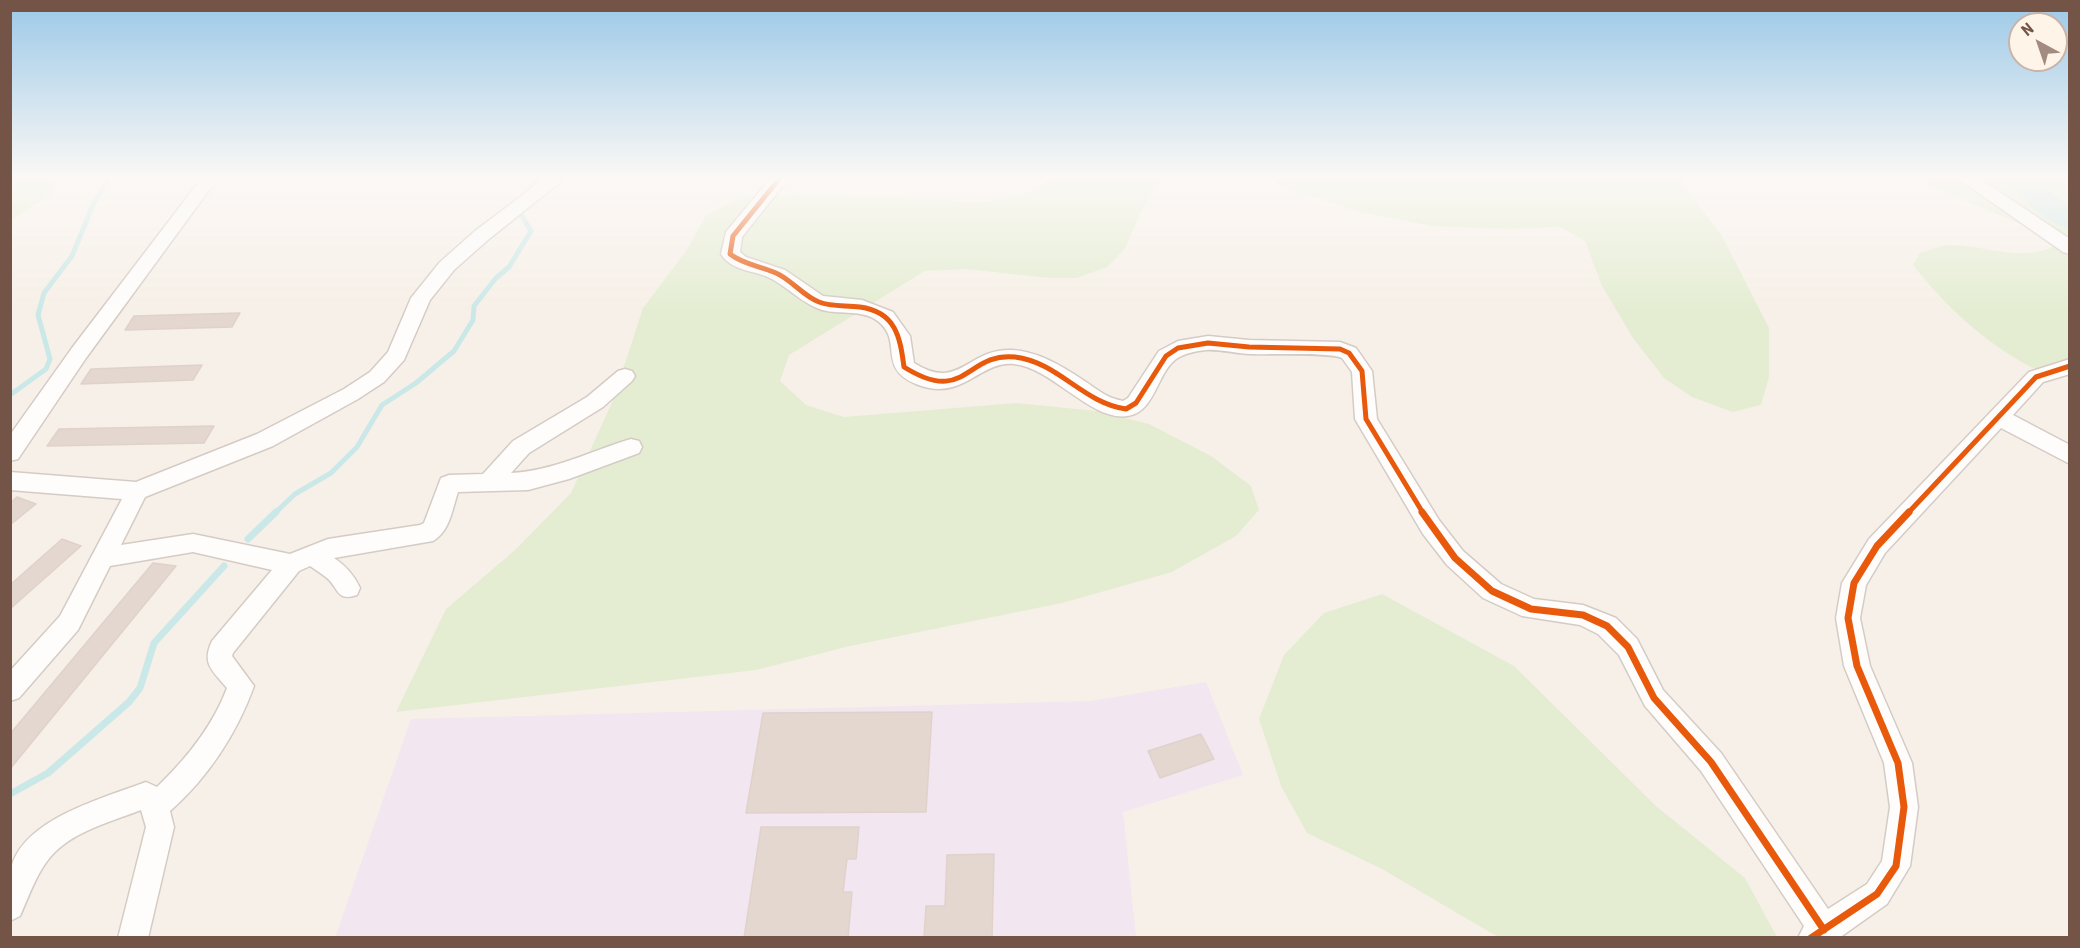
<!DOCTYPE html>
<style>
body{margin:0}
#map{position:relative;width:2080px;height:948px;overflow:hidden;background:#f7f0e8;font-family:"Roboto Condensed",sans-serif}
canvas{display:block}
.frame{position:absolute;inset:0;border:12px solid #755448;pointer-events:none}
.north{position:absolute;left:2008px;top:12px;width:60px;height:60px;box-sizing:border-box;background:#fff4e8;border:2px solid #c8b4a8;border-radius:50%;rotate:320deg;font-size:16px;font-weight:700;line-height:24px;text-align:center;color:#755448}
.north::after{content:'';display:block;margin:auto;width:21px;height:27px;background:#a28b80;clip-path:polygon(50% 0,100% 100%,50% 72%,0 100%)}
</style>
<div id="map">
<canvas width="2080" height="948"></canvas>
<div class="frame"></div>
<div class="north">N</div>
</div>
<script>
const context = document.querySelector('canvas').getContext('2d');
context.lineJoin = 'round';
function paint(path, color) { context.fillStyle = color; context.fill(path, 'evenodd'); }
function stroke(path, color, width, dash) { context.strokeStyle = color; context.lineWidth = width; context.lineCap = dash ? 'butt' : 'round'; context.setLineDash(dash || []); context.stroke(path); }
paint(new Path2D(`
 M1206,682L1243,775L1123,812L1136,937L335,938L411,719L1091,701Z`), '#f2e6f1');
paint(new Path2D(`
 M11,179H56L52,192L11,220Z
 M1050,179H1166L1158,184L1143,208L1124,250L1107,267L1077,278H1048L966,269L925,271L789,355L780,381L806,405L844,417L1016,403L1097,411L1149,424L1211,456L1251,486L1259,510L1236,536L1172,572L1062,603L850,646L756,670L396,712L446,609L515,550L571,493L613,400L643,308L686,251L706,215L737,199L767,195L922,198L973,203L1022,196Z
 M1267,179H1679L1722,236L1769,328V377L1761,405L1733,412L1692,397L1664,378L1633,338L1602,286L1585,241L1560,227L1505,229L1431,226L1361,212L1294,191Z
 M1914,179H2069V377C2058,375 2044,373 2033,368C1987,345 1944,305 1913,265L1920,253C1929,250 1939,246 1948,245C1984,244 2022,264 2056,245L2030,228Z
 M1382,594L1514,666L1656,806L1745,878L1777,937H1498L1382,869L1307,833L1281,786L1259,719L1284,655L1324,613Z`), '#e4edd2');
stroke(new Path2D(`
 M522,198L536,179
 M10,395L46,369L50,359L38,315L44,293L72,256L93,205L109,179
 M275,513L295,494L331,473L357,447L382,405L416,383L454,351L473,320L474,306L496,278L509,267L531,231L522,216`), '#cae8e7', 5);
stroke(new Path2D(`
 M248,539L276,512
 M10,794L48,773L129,702L140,688L154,643L224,566`), '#cae8e7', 7);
paint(new Path2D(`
 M2012,179H2040L2045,188L2070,206V229C2045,223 2023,201 2012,179Z`), '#cae8e7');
const building = new Path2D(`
 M240,313L232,327L125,330L134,316Z
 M202,365L193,380L81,384L91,369Z
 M214,426L204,443L47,446L59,429Z
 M17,497L36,504L10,525V503Z
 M62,539L81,546L10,609V585Z
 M153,563L176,566L10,769V734Z
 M932,712L926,812L746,813L763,713Z
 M1201,734L1214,759L1160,778L1148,751Z
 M761,827H859L856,859H847L843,892H852L848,938H744Z
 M994,854L992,938H861L924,937L926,906H945L947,855Z`);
paint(building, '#e3d7cf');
stroke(building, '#e0d2ca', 1.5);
const minor = new Path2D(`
 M201,179H221L209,190L86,358L18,459L10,461V435L72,348Z
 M544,179H564L489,239L454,270L430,300L404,360L384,382L358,399L273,446L145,497L121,545L193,534L290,554L328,539L420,525L424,523L441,478L449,475L483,474L513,441L587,397L618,371L625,369L632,371L635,376L632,381L603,407L529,453L511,473C553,471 591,451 631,439L639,441L642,447L639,453L569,479L528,490L458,492C452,510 450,531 433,541L334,558C346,566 354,575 360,588L357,595C336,602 339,588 327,578C322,574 316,570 310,566L299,571L233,653L232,656L254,686C237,733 208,778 170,811L174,827L148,938H118L146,827L141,810C113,821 78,830 56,851C38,868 30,894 20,916L10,921C10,905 7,885 11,869C22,819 104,798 146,782L157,787C186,759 213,726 227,688C213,671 201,664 212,641L272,570L193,552L110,566L78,630L19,698L10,701V671L60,616L122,499L10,490V472L136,482L257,434L344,389L370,372L388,352L411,298L440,262L475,231Z
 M770,179H788L742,237L740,252L746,257L785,270L823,296L862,300L893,312L910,336L914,363C960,392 967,348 1012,350C1037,351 1062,366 1083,380C1097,389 1106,398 1123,401L1128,398L1159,351L1178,341L1208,336L1249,340L1340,342L1356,348L1372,371L1377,419L1439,520L1463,551L1501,584L1534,599L1583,605L1616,618L1637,639L1663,690L1721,753L1828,909L1867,884L1882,861L1890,807L1884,763L1844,666L1836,618L1842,583L1869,539L2029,372L2070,359V374L2043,382L2013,415L2070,445V464L2001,428L1885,553L1866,585L1860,618L1870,666L1912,763L1918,807L1910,866L1887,904L1839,938H1798L1804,926L1701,771L1645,706L1619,655L1598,634L1580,625L1522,616L1483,598L1447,565L1423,534L1355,419L1352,372L1342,358C1328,352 1270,355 1251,354C1237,354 1221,349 1206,350C1196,351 1185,353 1176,359C1157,373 1155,412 1128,416C1091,422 1053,368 1014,364C978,361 963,403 916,384C877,368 903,342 879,322C864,309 840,315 822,310C803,304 790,289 772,279C756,270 732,272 721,254L726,232Z
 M1959,179H1980L2070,239V254L2063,252Z`);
stroke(minor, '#d5cbc5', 3);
paint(minor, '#fefdfc');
stroke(new Path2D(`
 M779,179L733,236L730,254C744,265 761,266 776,273C792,280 803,296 819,302C832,307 846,305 860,307C896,312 900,337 904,367C966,406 966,352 1015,357C1058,362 1083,403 1126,409L1136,403L1166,356L1178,348L1208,343L1249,347L1340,349L1349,353L1362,371L1366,419L1423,513
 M1908,513L2036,377L2070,366`), '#e8590c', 5);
stroke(new Path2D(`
 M1422,512L1455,558L1492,591L1531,609L1583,615L1607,626L1628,647L1654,698L1711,762L1824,930
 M1811,938L1877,894L1896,866L1904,807L1898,763L1857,666L1848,618L1854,583L1877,546L1909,512`), '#e8590c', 7);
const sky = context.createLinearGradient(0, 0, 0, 312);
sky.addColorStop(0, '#9cc9e8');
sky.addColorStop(0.57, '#fbf8f5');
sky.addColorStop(1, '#fbf8f500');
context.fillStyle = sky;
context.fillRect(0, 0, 2080, 312);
</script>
